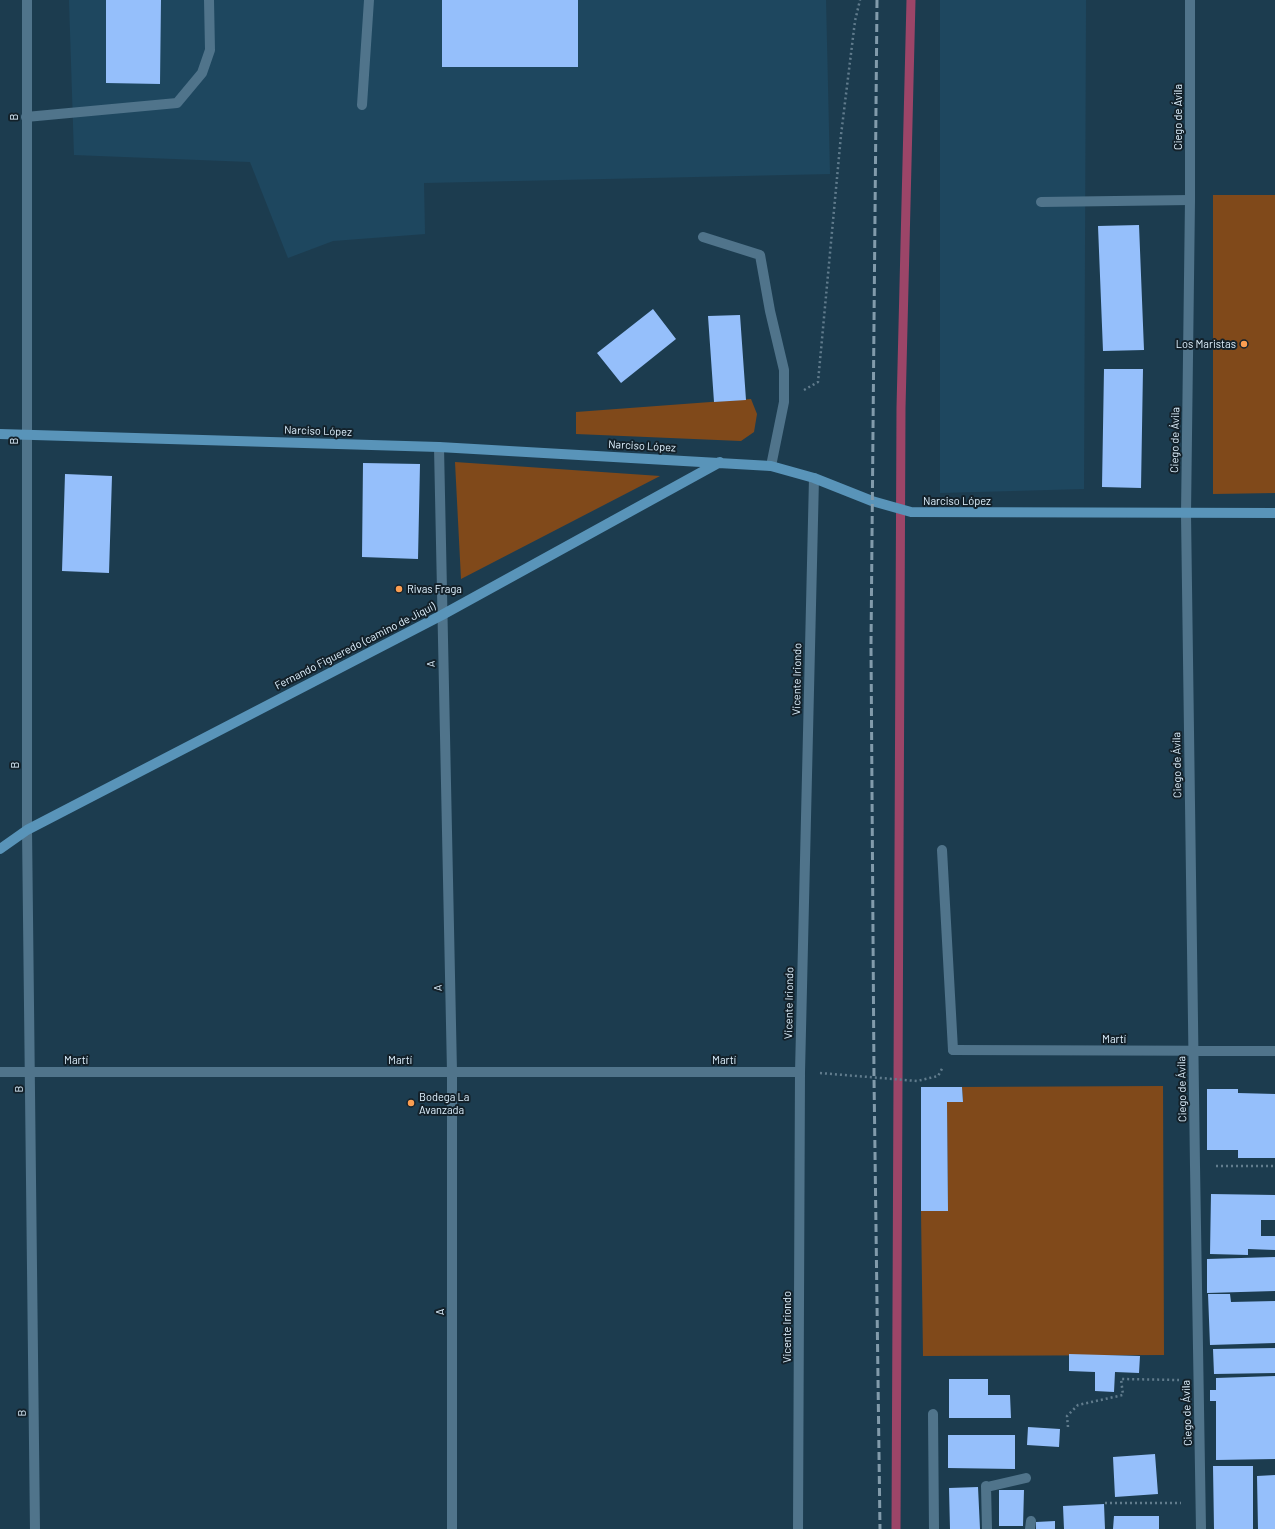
<!DOCTYPE html>
<meta charset="utf-8">
<style>
body{margin:0}
canvas{display:block;background:#1c3c4f}
</style>
<canvas width="1275" height="1529"></canvas>
<script>
const context = document.querySelector('canvas').getContext('2d');
context.lineJoin = 'round';
function paint(path, color) { context.fillStyle = color; context.fill(path, 'evenodd'); }
function stroke(path, color, width, dash) { context.strokeStyle = color; context.lineWidth = width; context.lineCap = dash ? 'butt' : 'round'; context.setLineDash(dash || []); context.stroke(path); }
function drawText(font, color, halo, rows, align = 'center') {
  context.font = font + ' Barlow,sans-serif'; context.lineWidth = 4; context.setLineDash([]); context.textBaseline = 'middle'; context.strokeStyle = halo; context.fillStyle = color; for (const [text, x, y, turn = 0] of rows) {
    context.save(); context.translate(x, y); context.rotate((+turn || 0) * Math.PI / 180); context.textAlign = isNaN(turn) ? turn : align; if (halo) context.strokeText(text, 0, 0); context.fillText(text, 0, 0); context.restore();
  }
}
paint(new Path2D(`
 M69,0H826L830,174L424,183L425,234L333,241L288,258L250,162L74,155Z
 M940,0H1086L1084,489L940,493Z`), '#1e475f');
paint(new Path2D(`
 M1213,195H1275V493L1213,494Z
 M751,399L757,414L754,432L741,441L576,434V412Z
 M455,462L660,476L461,579Z
 M1163,1086L1164,1355L923,1356L921,1211H948L947,1102H963L962,1087Z`), '#80491a');
stroke(new Path2D(`
 M896,1529L901,408L911,0`), '#9c4568', 9);
paint(new Path2D(`
 M106,0H161L160,84L106,83Z
 M442,0H578V67H442Z
 M1139,225L1144,350L1103,351L1098,226Z
 M653,309L676,339L621,383L597,353Z
 M740,315L746,400L714,402L708,316Z
 M1104,369H1143L1141,488L1102,487Z
 M363,463L420,464L418,559L362,557Z
 M65,474L112,476L109,573L62,571Z
 M921,1087H962L963,1102H947L948,1211H921Z
 M1207,1089H1238V1093L1275,1094V1158H1238V1150H1207Z
 M1211,1194L1275,1195V1220H1261V1236H1275V1250L1248,1249V1255L1210,1254Z
 M1275,1257V1291L1207,1293V1259Z
 M1208,1294H1230L1231,1302L1275,1301V1343L1210,1345Z
 M1275,1348V1373L1214,1374L1213,1349Z
 M1069,1354L1140,1356L1139,1373L1115,1372L1114,1392L1095,1391V1372L1069,1371Z
 M1275,1376V1459L1216,1460V1401H1210V1390H1216V1378Z
 M949,1379H988V1395H1010L1011,1418H949Z
 M1028,1427L1060,1429L1059,1447L1027,1445Z
 M948,1435H1015V1469L948,1468Z
 M1155,1454L1158,1494L1115,1497L1113,1457Z
 M1213,1466H1253V1529H1214Z
 M1275,1475V1529H1258L1257,1476Z
 M978,1487L980,1529H950L949,1488Z
 M999,1490H1024L1023,1526H999Z
 M1104,1504L1105,1529H1064L1063,1506Z
 M1114,1516H1159V1529H1113Z
 M1055,1521V1529H1036V1522Z`), '#95bffb');
stroke(new Path2D(`
 M804,390L818,382L841,135L855,21L860,0
 M820,1073L917,1081L938,1076L943,1067
 M1216,1166H1275
 M1068,1427L1067,1416L1078,1405L1123,1395L1121,1379L1179,1380
 M1105,1503H1181`), '#617c8d', 2.5, [2, 3]);
stroke(new Path2D(`
 M362,105L369,0
 M26,117L177,103L202,73L210,50L209,0
 M1041,202L1190,200
 M703,237L760,255L770,311L784,370V402L771,466
 M942,850L953,1050
 M987,1529L986,1486L987,1487L1026,1478
 M1030,1529L1031,1521`), '#50748b', 10);
stroke(new Path2D(`
 M27,0V830L35,1529
 M1190,0V200L1186,514L1195,1166L1201,1529
 M439,447L452,1072V1529
 M953,1050L1275,1051
 M0,1072H800
 M933,1414L934,1529
 M798,1529L800,1072L814,478`), '#50748b', 10);
stroke(new Path2D(`
 M0,434L439,447L771,466L814,478L872,501L911,512L1275,513
 M0,849L27,830L442,615L720,462`), '#5994b9', 10);
stroke(new Path2D(`
 M877,0L871,646L874,1077L880,1529`), '#829bab', 3, [8, 4]);
for (const [x, y, r, color] of [
 [1244,344,4,"#fb9e51"],
 [399,589,4,"#fb9e51"],
 [411,1103,4,"#fb9e51"]
]) { const dot = new Path2D(); dot.arc(x, y, r, 0, 2 * Math.PI); context.fillStyle = color; context.fill(dot); stroke(dot, '#13212a', 1.5); }
drawText('11px', '#e0f2ff', '#13212a', [
 ["B",14,117,-90],
 ["Ciego de Ávila",1178,117,-90],
 ["Narciso López",318,431,2],
 ["Ciego de Ávila",1175,440,-89],
 ["B",14,441,-90],
 ["Narciso López",642,446,3],
 ["Narciso López",957,501],
 ["Fernando Figueredo (camino de Jiquí)",355,646,-27],
 ["A",431,664,-91],
 ["Vicente Iriondo",797,679,-89],
 ["B",15,765,-90],
 ["Ciego de Ávila",1177,765,-91],
 ["A",438,988,-91],
 ["Vicente Iriondo",789,1003,-89],
 ["Martí",1114,1039],
 ["Martí",76,1060],
 ["Martí",400,1060],
 ["Martí",724,1060],
 ["B",19,1089,-91],
 ["Ciego de Ávila",1182,1089,-91],
 ["A",440,1312,-90],
 ["Vicente Iriondo",787,1327,-90],
 ["B",22,1413,-91],
 ["Ciego de Ávila",1187,1413,-92]
]);
drawText('11px', '#e0f2ff', '#13212a', [
 ["Los Maristas",1236,344,"right"],
 ["Rivas Fraga",407,589],
 ["Bodega La",419,1097],
 ["Avanzada",419,1110]
], 'left');
</script>
